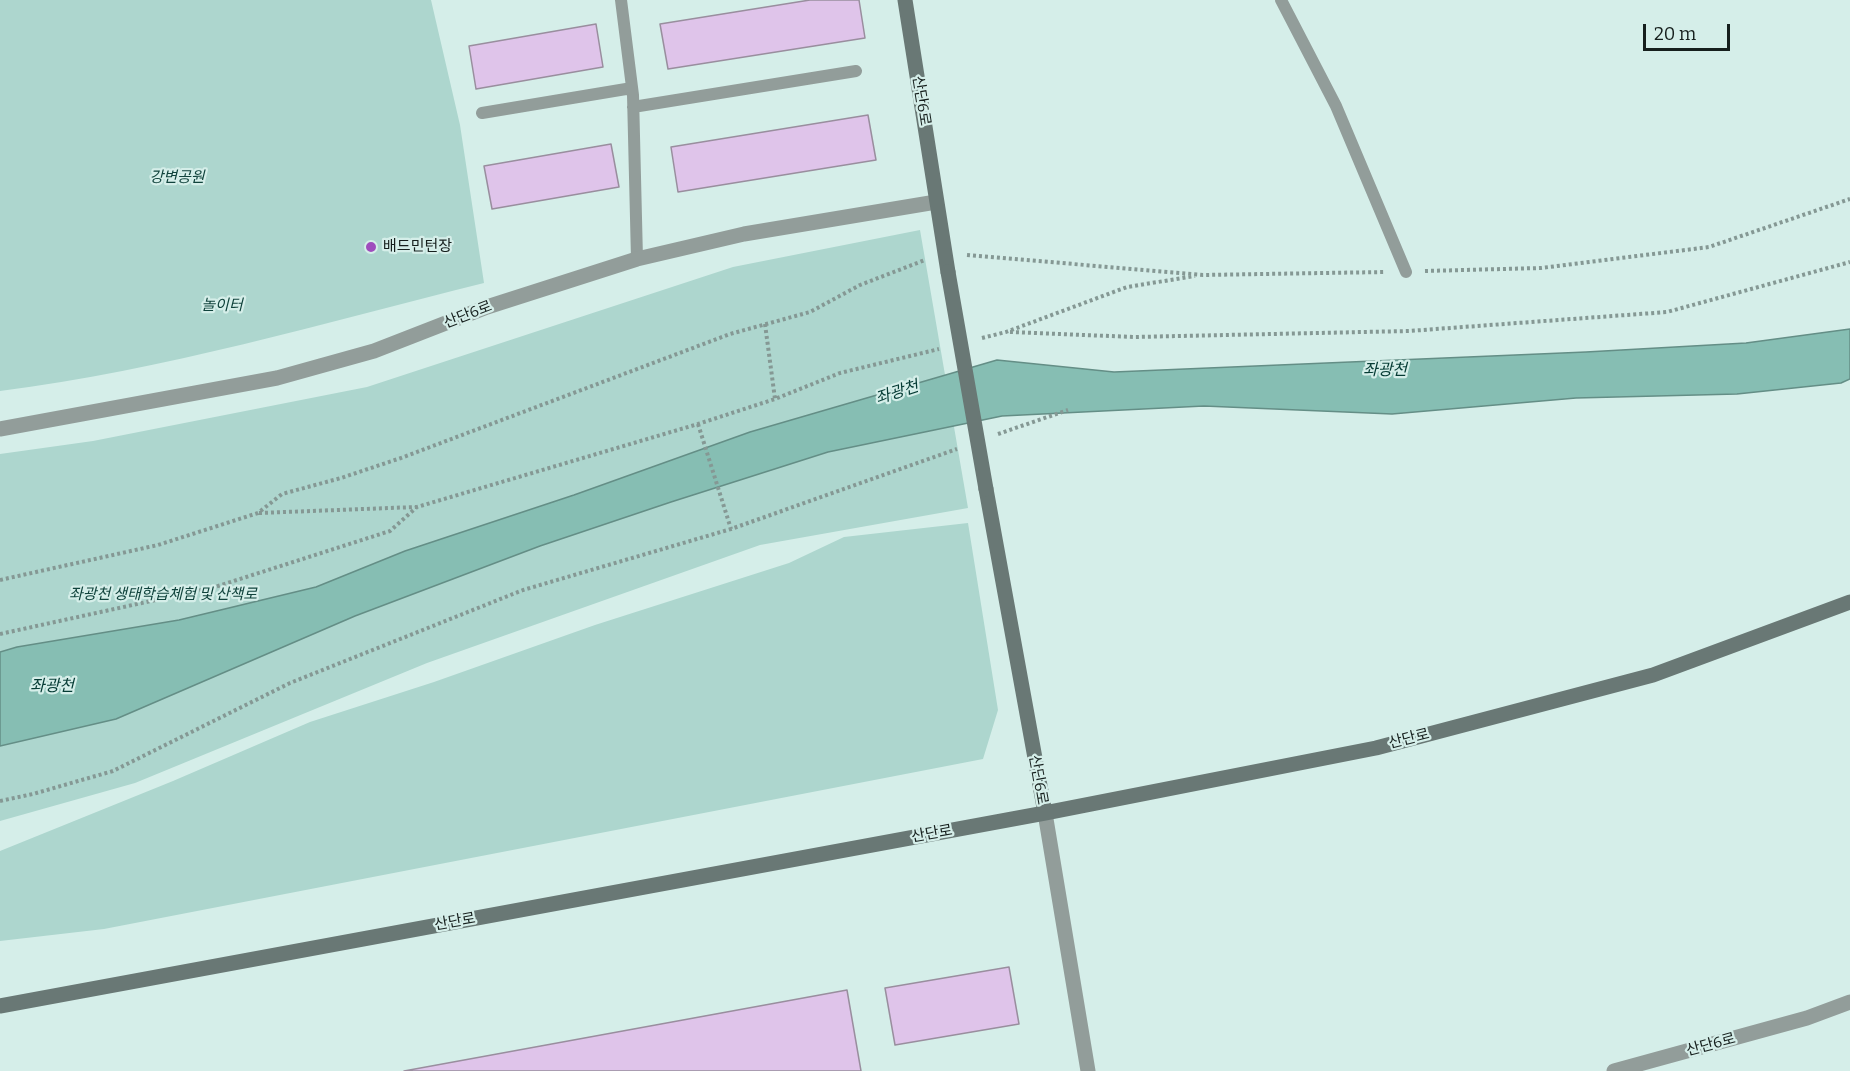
<!DOCTYPE html>
<meta charset="utf-8">
<style>
body{margin:0}
#map{position:relative;width:1850px;height:1071px;overflow:hidden;background:#d5eee9;font-family:Bitter,serif}
canvas{display:block}
.scale{position:absolute;left:1643px;top:24px;width:87px;height:27px;box-sizing:border-box;border:3px solid #161f1d;border-top:0;padding-left:8px;font-size:18px;line-height:21px;white-space:nowrap;color:#161f1d;-webkit-text-stroke:4px #d5eee9;paint-order:stroke}
</style>
<div id="map">
<canvas width="1850" height="1071"></canvas>
<div class="scale">20 m</div>
</div>
<script>
const context = document.querySelector('canvas').getContext('2d');
context.lineJoin = 'round';
function paint(path, color) { context.fillStyle = color; context.fill(path, 'evenodd'); }
function stroke(path, color, width, dash) { context.strokeStyle = color; context.lineWidth = width; context.lineCap = dash ? 'butt' : 'round'; context.setLineDash(dash || []); context.stroke(path); }
function drawText(font, color, halo, rows, align = 'center') {
  context.font = font + ' Bitter,"Noto Sans KR",serif'; context.lineWidth = 4.5; context.setLineDash([]); context.textBaseline = 'middle'; context.strokeStyle = halo; context.fillStyle = color; for (const [text, x, y, turn = 0] of rows) {
    context.save(); context.translate(x, y); context.rotate((+turn || 0) * Math.PI / 180); context.textAlign = isNaN(turn) ? turn : align; if (halo) context.strokeText(text, 0, 0); context.fillText(text, 0, 0); context.restore();
  }
}
paint(new Path2D(`
 M0,0H431L460,125L484,283C324,323 164,370 0,391Z
 M920,230L968,508L760,545L427,663L135,783L0,821V454L93,441L367,387L733,267Z
 M968,523L998,710L983,759L104,929L0,941V851L173,781L310,722L434,682L595,625L789,563L844,537Z`), '#add6ce');
const water = new Path2D(`
 M1850,329V379L1841,383L1737,394L1576,398L1392,414L1204,406L1002,416L828,452L671,502L540,546L355,616L116,719L0,746V652L17,647L179,620L316,587L405,551L574,495L750,432L997,360L1114,372L1586,352L1746,343Z`);
paint(water, '#86beb3');
stroke(water, '#648e86', 1.5);
const building = new Path2D(`
 M810,0H859L865,38L668,69L660,24Z
 M596,24L603,67L476,89L469,46Z
 M868,115L876,160L678,192L671,147Z
 M611,144L619,187L492,209L484,166Z
 M1009,967L1019,1024L895,1045L885,988Z
 M847,990L861,1071H404Z`);
paint(building, '#dfc4ea');
stroke(building, '#998e9e', 1.5);
stroke(new Path2D(`
 M967,255L1203,275L1385,272
 M1425,271L1541,268L1709,247L1850,199
 M765,324L775,399
 M1010,332L1134,337L1409,331L1667,312L1850,262
 M982,338L1006,332L1127,287L1195,276
 M698,424L731,529
 M998,434L1068,410
 M259,513L416,507
 M0,580L158,545L258,513L282,494L341,478L401,458L730,334L810,312L860,285L925,260
 M0,634L215,587L390,531L417,507L698,424L775,399L840,373L939,349
 M0,801L33,794L113,771L290,683L523,590L731,529L957,449`), '#859894', 4, [3, 3]);
stroke(new Path2D(`
 M621,0L633,95L637,259
 M1281,0L1336,106L1406,272
 M633,107L856,71
 M482,113L632,88`), '#929d9a', 12);
stroke(new Path2D(`
 M0,429L277,378L374,351L487,307L637,259L744,234L936,202
 M1045,813L1088,1071
 M1614,1071L1807,1018L1850,1002`), '#929d9a', 15);
stroke(new Path2D(`
 M905,0L948,272
 M986,489L1045,813
 M0,1006L1045,813L1376,748L1653,675L1850,602`), '#697875', 15);
stroke(new Path2D(`
 M948,272L986,489`), '#697875', 15);
for (const [x, y, r, color] of [
 [371,247,6,"#9f4dbd"]
]) { const dot = new Path2D(); dot.arc(x, y, r, 0, 2 * Math.PI); context.fillStyle = color; context.fill(dot); stroke(dot, '#d5eee9', 2); }
drawText('15px', '#161f1d', '#d5eee9', [
 ["산단6로",921,101,81],
 ["산단6로",468,315,-21],
 ["산단로",1409,739,-14],
 ["산단6로",1038,780,80],
 ["산단로",932,834,-10],
 ["산단로",455,922,-10],
 ["산단6로",1711,1045,-15]
]);
drawText('italic 15px', '#10433c', '#d5eee9', [
 ["강변공원",177,178],
 ["놀이터",222,306],
 ["좌광천 생태학습체험 및 산책로",163,595]
]);
drawText('15px', '#161f1d', '#d5eee9', [
 ["배드민턴장",383,247]
], 'left');
drawText('italic 16px', '#053b34', '#d5eee9', [
 ["좌광천",1385,371],
 ["좌광천",897,393,-18],
 ["좌광천",52,687]
]);
</script>
